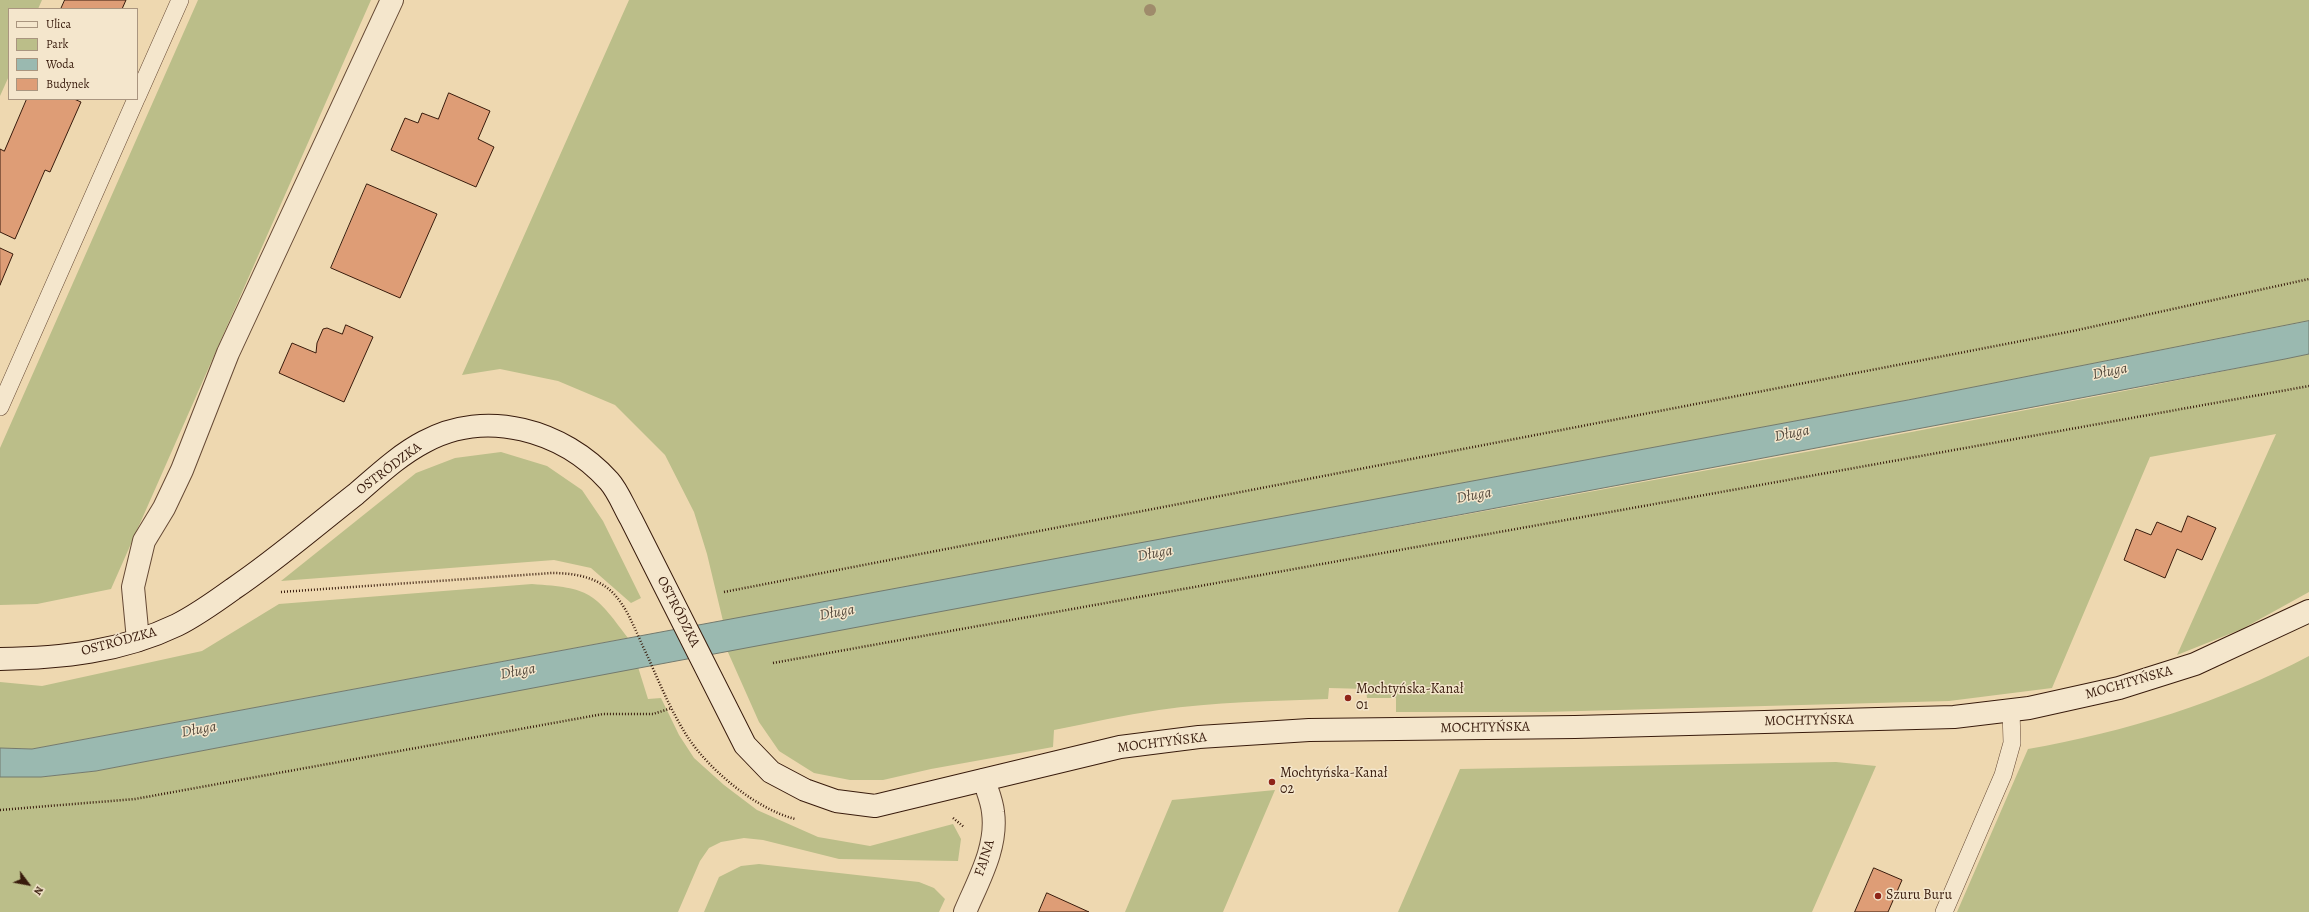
<!DOCTYPE html>
<meta charset="utf-8">
<style>
body{margin:0}
#map{position:relative;width:2309px;height:912px;overflow:hidden;background:#eed8b0;font-family:Alegreya,serif}
canvas{display:block}
.legend{position:absolute;left:8px;top:8px;width:130px;height:92px;box-sizing:border-box;background:#f4e6cc;border:1px solid #a9957f;margin:0;padding:5px 7px;list-style:none;font-size:12px;color:#381b0c}
.legend li{display:flex;align-items:center;gap:8px;height:20px}
.legend b{width:20px;border:1px solid #a9957f}
.north{position:absolute;left:8px;top:864px;width:40px;height:40px;-webkit-text-stroke:3px #f4e6cc;paint-order:stroke;rotate:122deg;font-size:11px;font-weight:700;line-height:16px;text-align:center;color:#381b0c}
.north::after{content:'';display:block;margin:auto;width:14px;height:18px;background:#381b0c;clip-path:polygon(50% 0,100% 100%,50% 72%,0 100%)}
</style>
<div id="map">
<canvas width="2309" height="912"></canvas>
<ul class="legend">
<li><b style="height:5px;background:#f4e6cc"></b>Ulica</li>
<li><b style="height:11px;background:#bbbe89"></b>Park</li>
<li><b style="height:11px;background:#9ab9b0"></b>Woda</li>
<li><b style="height:11px;background:#de9d76"></b>Budynek</li>
</ul>
<div class="north">N</div>
</div>
<script>
const context = document.querySelector('canvas').getContext('2d');
context.lineJoin = 'round';
function paint(path, color) { context.fillStyle = color; context.fill(path, 'evenodd'); }
function stroke(path, color, width, dash) { context.strokeStyle = color; context.lineWidth = width; context.lineCap = dash ? 'butt' : 'round'; context.setLineDash(dash || []); context.stroke(path); }
function drawText(font, color, halo, rows, align = 'center') {
  context.font = font + ' Alegreya,serif'; context.lineWidth = 3; context.setLineDash([]); context.textBaseline = 'middle'; context.strokeStyle = halo; context.fillStyle = color; for (const [text, x, y, turn = 0] of rows) {
    context.save(); context.translate(x, y); context.rotate((+turn || 0) * Math.PI / 180); context.textAlign = isNaN(turn) ? turn : align; if (halo) context.strokeText(text, 0, 0); context.fillText(text, 0, 0); context.restore();
  }
}
paint(new Path2D(`
 M0,0H42L38,9H9V76L0,96Z
 M198,0H371L111,589L37,604L0,605V448Z
 M629,0H2309V321L1908,400L723,621L707,554L694,512L665,455L615,405L558,381L500,369L462,375Z
 M2309,354V592L2242,629L2177,655L2276,434L2150,457L2052,688L1949,701L1544,712H1396V698H1367L1366,689L1329,688L1328,699C1272,701 1214,702 1159,710C1124,715 1089,723 1054,730L1053,747L931,769L883,780H850L814,773L779,751L759,722L727,650C1254,551 1783,461 2309,354Z
 M501,452L547,466L582,490L603,521L641,598L631,603L591,568L554,560L281,581L416,473L455,458Z
 M532,584C590,588 594,592 628,638L32,749L0,748V682L42,686L202,651L279,604Z
 M2309,656V912H1957L2028,749C2125,732 2222,702 2309,656Z
 M638,667L648,699L661,698L679,735L694,758L724,785L757,810L818,837L870,846L953,824L961,839L958,861L839,859L763,840L744,838L721,842L709,848L700,861L678,912H0V777H41L96,771Z
 M1836,762L1876,766L1812,912H1398L1460,769Z
 M1275,790L1223,912H1125L1172,800Z
 M759,864L919,882L934,888L945,899L939,912H704L719,877L741,866Z`), '#bbbe89');
const water = new Path2D(`
 M2309,321V354L2285,359C1556,499 825,631 96,771L41,777H0V748L32,749L1908,400Z`);
paint(water, '#9ab9b0');
stroke(water, '#737a6e', 1);
const building = new Path2D(`
 M65,0H126L122,9H61Z
 M449,93L490,111L478,139L494,147L476,187L391,150L405,118L418,123L422,113L438,119Z
 M27,99H74L81,102L50,172L45,170L15,239L0,232V149L4,151Z
 M367,184L437,214L400,298L331,268Z
 M0,248L13,254L0,285Z
 M346,325L373,337L344,402L279,373L292,343L316,353L317,343L323,329L327,328L342,334Z
 M2188,516L2216,528L2202,560L2177,549L2165,578L2124,560L2136,529L2151,535L2157,522L2181,532Z
 M1874,868L1902,880L1888,912H1855Z
 M1047,893L1089,912H1039Z`);
paint(building, '#de9d76');
stroke(building, '#381b0c', 1);
const lane = new Path2D(`
 M137,97L180,0
 M0,407L136,99
 M1944,912L2003,775L2012,743L2011,710`);
const street = new Path2D(`
 M138,640L133,587L144,541L164,508L182,470L228,353L392,0
 M965,912C978,881 998,847 993,812C992,801 987,790 984,780`);
const secondary = new Path2D(`
 M0,659C61,658 121,652 177,625C197,615 215,602 233,589C276,560 315,526 356,494C377,476 399,455 424,442C486,408 563,430 609,481C618,491 624,507 631,519L745,745L771,772L805,790L836,801L875,806L1120,747L1199,737L1309,730L1575,727L1954,717L2029,708L2119,688L2195,664L2309,611`);
stroke(lane, '#664a35', 18);
stroke(street, '#664a35', 24);
stroke(secondary, '#381b0c', 24);
stroke(new Path2D(`
 M281,592L552,573C574,573 598,577 614,594C629,610 637,635 647,655C659,682 671,711 687,736C709,770 756,809 795,819
 M724,592L2073,331L2309,279
 M773,663L2309,386
 M0,810L135,799L603,714H653L672,708
 M953,818L964,827`), '#381b0c', 2.5, [1, 2]);
stroke(lane, '#f4e6cc', 17);
stroke(street, '#f4e6cc', 22);
stroke(secondary, '#f4e6cc', 22);
context.fillStyle = '#9f8b6b';
for (const [x, y] of [
 [1150,10]
]) { context.beginPath(); context.arc(x, y, 6, 0, 2 * Math.PI); context.fill(); }
for (const [x, y, r, color] of [
 [1348,698,4,"#8f2418"],
 [1272,782,4,"#8f2418"],
 [1878,896,4,"#8f2418"]
]) { const dot = new Path2D(); dot.arc(x, y, r, 0, 2 * Math.PI); context.fillStyle = color; context.fill(dot); stroke(dot, '#f4e6cc', 1.5); }
drawText('14px', '#381b0c', '#f4e6cc', [
 ["OSTRÓDZKA",389,469,-37],
 ["OSTRÓDZKA",678,612,63],
 ["OSTRÓDZKA",119,642,-15],
 ["MOCHTYŃSKA",2129,683,-16],
 ["MOCHTYŃSKA",1809,721,-1],
 ["MOCHTYŃSKA",1485,728,-1],
 ["MOCHTYŃSKA",1162,743,-7],
 ["FAJNA",985,858,-72]
]);
drawText('14px', '#381b0c', '#f4e6cc', [
 ["Mochtyńska-Kanał",1356,690],
 ["01",1356,706],
 ["Mochtyńska-Kanał",1280,774],
 ["02",1280,790],
 ["Szuru Buru",1886,896]
], 'left');
drawText('italic 15px', '#554a3d', '#f4e6cc', [
 ["Długa",2110,372,-11],
 ["Długa",1792,434,-11],
 ["Długa",1474,496,-10],
 ["Długa",1155,554,-10],
 ["Długa",837,613,-10],
 ["Długa",518,672,-10],
 ["Długa",199,730,-10]
]);
</script>
